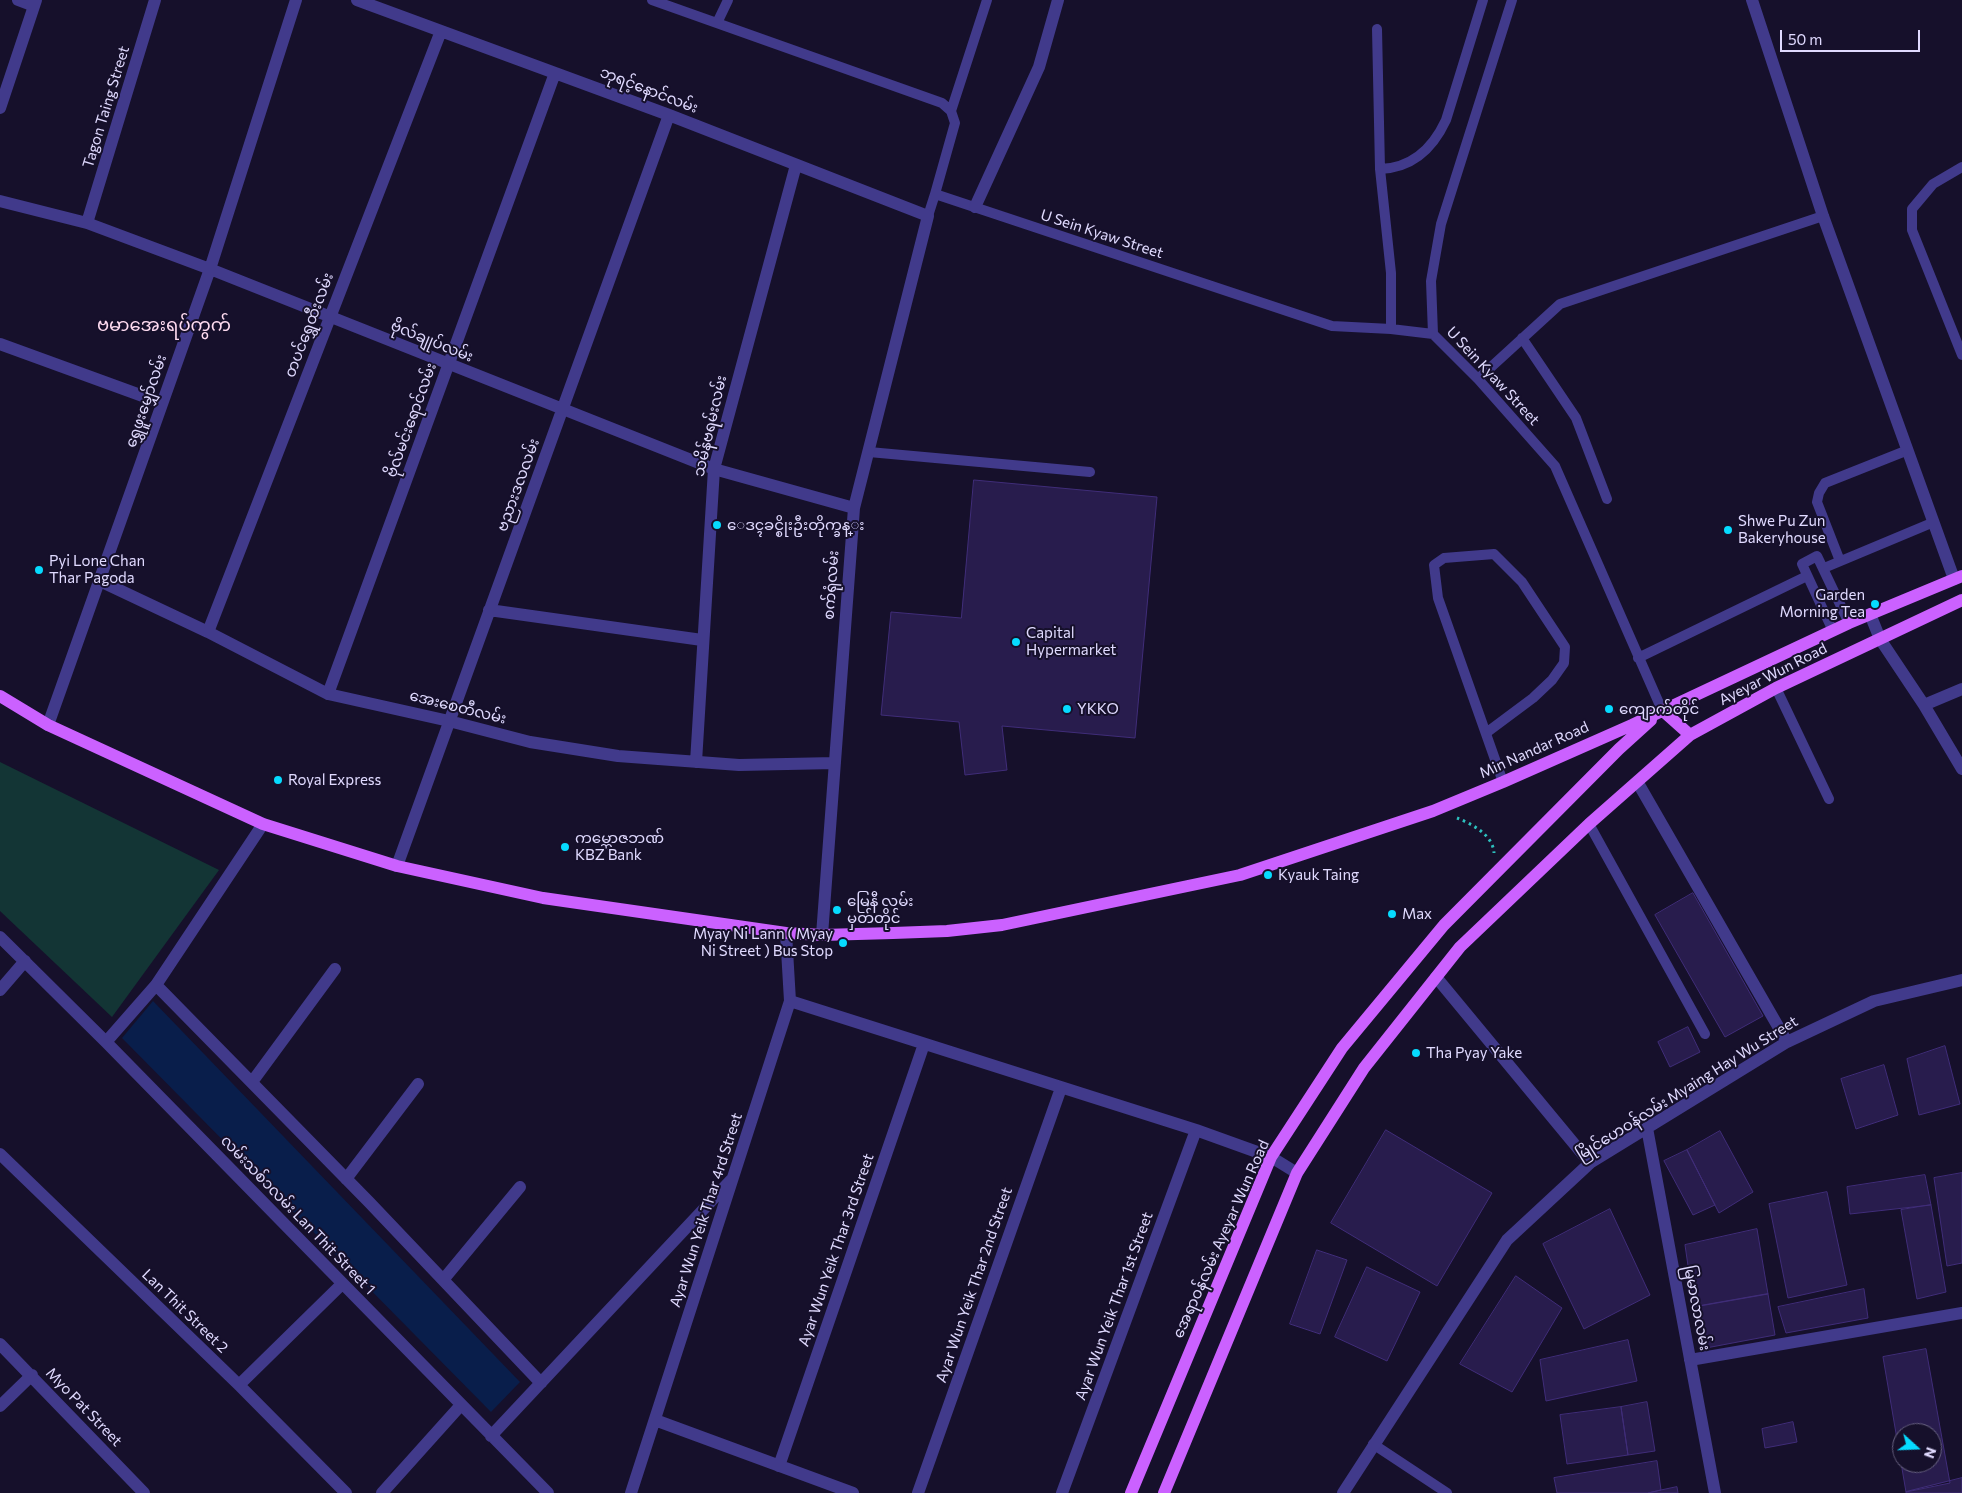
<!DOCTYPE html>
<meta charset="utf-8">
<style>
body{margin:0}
#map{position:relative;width:1962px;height:1493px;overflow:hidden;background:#16102b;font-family:Commissioner,sans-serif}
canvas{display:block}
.north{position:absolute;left:1892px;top:1423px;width:50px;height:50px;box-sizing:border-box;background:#16102b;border:1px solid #676180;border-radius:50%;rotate:110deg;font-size:14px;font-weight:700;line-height:20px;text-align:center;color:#e0daff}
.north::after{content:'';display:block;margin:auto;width:18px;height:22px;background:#06dbff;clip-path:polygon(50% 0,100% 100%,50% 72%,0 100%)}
.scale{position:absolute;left:1780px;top:30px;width:140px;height:22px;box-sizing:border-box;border:2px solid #e0daff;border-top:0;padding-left:6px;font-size:15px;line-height:18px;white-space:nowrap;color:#e0daff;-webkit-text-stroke:4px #16102b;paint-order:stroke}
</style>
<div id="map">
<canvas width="1962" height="1493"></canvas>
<div class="north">N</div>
<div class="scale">50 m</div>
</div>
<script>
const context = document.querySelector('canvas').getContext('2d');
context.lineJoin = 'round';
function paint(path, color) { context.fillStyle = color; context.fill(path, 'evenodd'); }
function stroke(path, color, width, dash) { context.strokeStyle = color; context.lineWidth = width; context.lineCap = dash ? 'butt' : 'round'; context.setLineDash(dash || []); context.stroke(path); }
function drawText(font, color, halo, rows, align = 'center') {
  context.font = font + ' Commissioner,"Noto Sans Myanmar",sans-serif'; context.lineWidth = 4; context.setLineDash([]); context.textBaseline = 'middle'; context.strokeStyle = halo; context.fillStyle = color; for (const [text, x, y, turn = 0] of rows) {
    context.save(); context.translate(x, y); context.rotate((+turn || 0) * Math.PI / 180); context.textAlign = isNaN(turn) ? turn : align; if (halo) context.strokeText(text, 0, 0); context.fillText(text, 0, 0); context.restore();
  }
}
paint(new Path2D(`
 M0,762L219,870L112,1017L0,911Z`), '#133535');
paint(new Path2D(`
 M153,1001L520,1382L491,1412L122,1038Z`), '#091e4b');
const building = new Path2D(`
 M974,480L1157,497L1135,738L1002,726L1007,770L965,775L959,722L881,715L891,612L961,618Z
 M1693,893L1763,1016L1725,1037L1655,915Z
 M1688,1027L1700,1052L1670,1067L1658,1042Z
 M1945,1046L1960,1104L1919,1115L1907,1059Z
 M1884,1065L1898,1115L1856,1129L1841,1079Z
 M1386,1130L1492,1193L1437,1286L1331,1223Z
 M1720,1131L1753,1192L1719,1213L1687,1150Z
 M1687,1150L1715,1205L1693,1215L1664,1161Z
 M1962,1173V1263L1947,1266L1934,1178Z
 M1925,1175L1931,1205L1850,1214L1847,1187Z
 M1827,1192L1847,1285L1788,1298L1769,1204Z
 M1931,1205L1946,1292L1917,1299L1901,1210Z
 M1610,1209L1650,1295L1584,1329L1543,1244Z
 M1757,1229L1768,1294L1694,1307L1685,1245Z
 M1317,1250L1347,1260L1320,1334L1290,1324Z
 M1367,1267L1420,1292L1387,1361L1335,1337Z
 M1516,1276L1562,1308L1512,1392L1460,1364Z
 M1864,1289L1868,1318L1786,1333L1778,1307Z
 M1768,1294L1775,1335L1706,1348L1700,1306Z
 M1628,1340L1637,1381L1546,1401L1540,1360Z
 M1926,1349L1950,1483L1906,1492L1883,1357ZM1902,1433H1932V1463H1902Z
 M1647,1402L1655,1451L1628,1455L1621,1407Z
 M1621,1407L1628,1455L1567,1464L1560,1415Z
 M1793,1422L1797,1442L1765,1448L1762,1429Z
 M1657,1461L1661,1490L1648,1493H1557L1554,1478Z
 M1962,1478V1493H1906V1492Z
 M1677,1487L1678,1493H1648L1661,1490Z`);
paint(building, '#281c4d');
stroke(building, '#402d79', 1);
stroke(new Path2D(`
 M1457,818C1472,824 1493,835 1494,853`), '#2dc0be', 3, [2.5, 4]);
stroke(new Path2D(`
 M652,0L942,103L951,111L955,123L935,194
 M717,23L728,0
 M1377,29L1380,169L1391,273V329
 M951,111L987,0
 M1962,167L1933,184L1912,209V230L1962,355
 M1380,169C1413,168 1433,148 1446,120L1483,0
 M928,216L935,194L1332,326L1391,329L1433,334L1478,379L1555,466L1662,710
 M1433,334L1431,281L1441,224L1512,0
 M1522,338L1576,418L1607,499
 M1478,379L1560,304L1823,216
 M869,452L1090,472
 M1840,561L1817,502L1819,493L1825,483L1908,450
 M1824,568L1934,522
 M1833,631L1802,564L1817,556L1849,623
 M1638,658L1807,576
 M1776,688L1829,799
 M1486,733L1533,698L1552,680L1564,663L1565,647L1522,582L1494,554L1444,558L1434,565L1438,598L1503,782
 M1589,824L1705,1034
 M1373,1444L1447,1493`), '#413a8b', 10);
stroke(new Path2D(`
 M18,0L34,6
 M357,0L669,115L928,216L854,508L822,935
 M1752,0L1823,216L1954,579
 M0,108L36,0
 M0,201L87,223L210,269L714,469L854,508
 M975,207L1039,67L1058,0
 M87,223L155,0
 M0,344L162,403
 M100,581L208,632L328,694L449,721L530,742L618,756L739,765L835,763
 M489,610L702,640
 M1870,614L1880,639L1924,705L1962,769
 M208,632L441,31
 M328,694L555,73
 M1924,705L1962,689
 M48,725L210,269L296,0
 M696,762L714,469L796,165
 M1638,783L1787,1042
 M397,866L669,115
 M0,937L106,1042L548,1493
 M1436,977L1590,1163
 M156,985L369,1202L541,1383
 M0,990L25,961
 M790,1001L1196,1130L1271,1157L1297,1173
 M106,1042L156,985L263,824
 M252,1082L335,969
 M1647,1128L1715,1493
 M0,1154L239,1385L346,1493
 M346,1179L418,1084
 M443,1280L520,1187
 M0,1344L144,1493
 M1690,1360L1962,1313
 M239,1385L342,1284
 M0,1406L32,1375
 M655,1420L853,1493
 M491,1436L731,1180
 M779,1466L924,1044
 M382,1493L461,1405
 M631,1493L790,1001L786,933
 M918,1493L1061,1088
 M1062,1493L1196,1130
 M1343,1493L1507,1240L1590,1163L1787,1042L1874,1001L1962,980`), '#413a8b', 12);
stroke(new Path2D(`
 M0,696L48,725L263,824L397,866L543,898L786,933L822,935L893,933L947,931L1002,925L1240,875L1433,811L1503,782L1632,725L1849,623L1962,576
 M1662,710L1690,735
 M1131,1493L1271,1157L1342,1048L1444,925L1619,749L1651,720
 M1164,1493L1297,1173L1364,1068L1460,947L1589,824L1690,735L1776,688L1962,600`), '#cb61ff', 12);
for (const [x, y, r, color] of [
 [717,525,5,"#06dbff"],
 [1728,530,5,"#06dbff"],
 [39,570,5,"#06dbff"],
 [1875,604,5,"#06dbff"],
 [1016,642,5,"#06dbff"],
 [1067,709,5,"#06dbff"],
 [1609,709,5,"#06dbff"],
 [278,780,5,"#06dbff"],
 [565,847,5,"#06dbff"],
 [1268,875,5,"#06dbff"],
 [837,910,5,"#06dbff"],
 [1392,914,5,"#06dbff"],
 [843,943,5,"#06dbff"],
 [1416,1053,5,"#06dbff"]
]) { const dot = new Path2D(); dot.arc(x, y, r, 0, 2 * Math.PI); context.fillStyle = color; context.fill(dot); stroke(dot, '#16102b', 2); }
drawText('15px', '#e0daff', '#16102b', [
 ["ဘုရင့်နောင်လမ်း",649,90,21],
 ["Tagon Taing Street",106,107,-73],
 ["U Sein Kyaw Street",1102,234,18],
 ["တပင်ရွှေထီးလမ်း",309,325,-69],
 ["ဗိုလ်ချုပ်လမ်း",432,341,22],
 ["U Sein Kyaw Street",1493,376,47],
 ["ရွှေဖူးမျှော်လမ်း",146,401,-71],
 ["ဗိုလ်မင်းရောင်လမ်း",411,420,-70],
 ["သမိန်ဗရမ်းလမ်း",710,426,-77],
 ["ဗညားဒလလမ်း",518,485,-70],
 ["စက်ရုံလမ်း",831,585,-86],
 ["Ayeyar Wun Road",1773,674,-27],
 ["အေးစေတီလမ်း",458,707,14],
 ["Min Nandar Road",1534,750,-24],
 ["မြိုင်ဟေဝန်လမ်း Myaing Hay Wu Street",1687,1088,-32],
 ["Ayar Wun Yeik Thar 4rd Street",706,1210,-72],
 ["လမ်းသစ်၁လမ်း Lan Thit Street 1",298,1215,46],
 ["အေရာဝန်လမ်း Ayeyar Wun Road",1221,1239,-66],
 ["Ayar Wun Yeik Thar 3rd Street",836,1250,-71],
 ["Ayar Wun Yeik Thar 2nd Street",974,1285,-71],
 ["Ayar Wun Yeik Thar 1st Street",1114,1306,-70],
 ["မြမာလာလမ်း",1697,1308,79],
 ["Lan Thit Street 2",185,1311,44],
 ["Myo Pat Street",84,1407,46]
]);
drawText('15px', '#e0daff', '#16102b', [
 ["Shwe Pu Zun",1738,521],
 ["Bakeryhouse",1738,538],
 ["ေဒၚခင္စိုးဦးတိုက္ခန္း",727,525],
 ["Pyi Lone Chan",49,561],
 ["Thar Pagoda",49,578],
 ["Garden",1865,595,"right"],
 ["Morning Tea",1865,612,"right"],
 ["Capital",1026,633],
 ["Hypermarket",1026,650],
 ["YKKO",1077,709],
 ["ကျောက်တိုင်",1619,709],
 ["Royal Express",288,780],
 ["ကမ္ဘောဇဘဏ်",575,838],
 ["KBZ Bank",575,855],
 ["Kyauk Taing",1278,875],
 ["မြေနီ လမ်း",847,901],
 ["မှတ်တိုင်",847,918],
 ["Max",1402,914],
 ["Myay Ni Lann ( Myay",833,934,"right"],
 ["Ni Street ) Bus Stop",833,951,"right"],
 ["Tha Pyay Yake",1426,1053]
], 'left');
drawText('18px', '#ffdcf1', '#16102b', [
 ["ဗမာအေးရပ်ကွက်",164,325]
]);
</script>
